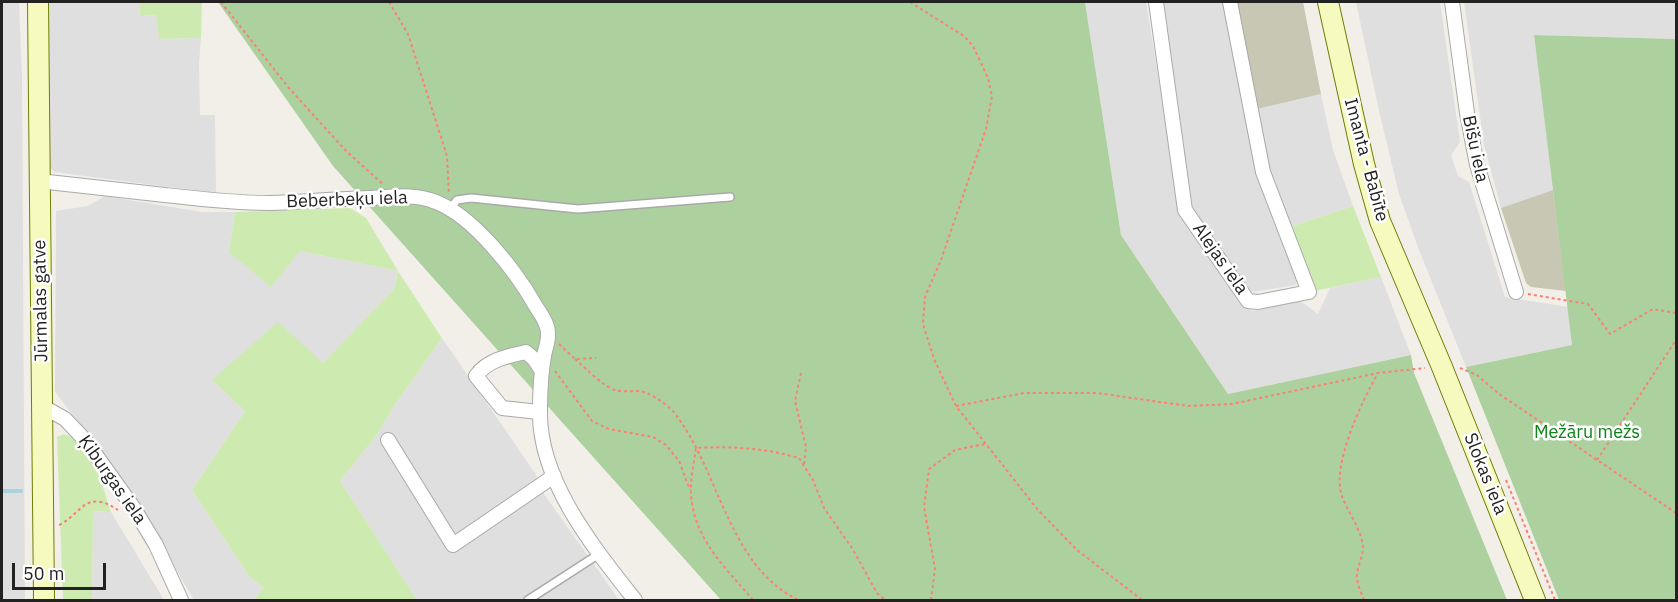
<!DOCTYPE html>
<meta charset="utf-8">
<style>
body{margin:0}
#map{position:relative;width:1678px;height:602px;overflow:hidden;background:#f2efe9;font-family:"IBM Plex Sans",sans-serif}
canvas{display:block}
.frame{position:absolute;inset:0;border:3px solid #222;pointer-events:none}
.scale{position:absolute;left:12px;top:563px;width:94px;height:27px;box-sizing:border-box;border:3px solid #222;border-top:0;padding-left:8px;font-size:18px;line-height:21px;white-space:nowrap;color:#222;-webkit-text-stroke:4px #fff;paint-order:stroke}
</style>
<div id="map">
<canvas width="1678" height="602"></canvas>
<div class="frame"></div>
<div class="scale">50 m</div>
</div>
<script>
const context = document.querySelector('canvas').getContext('2d');
context.lineJoin = 'round';
function paint(path, color) { context.fillStyle = color; context.fill(path, 'evenodd'); }
function stroke(path, color, width, dash) { context.strokeStyle = color; context.lineWidth = width; context.lineCap = dash ? 'butt' : 'round'; context.setLineDash(dash || []); context.stroke(path); }
function drawText(font, color, halo, rows, align = 'center') {
  context.font = font + ' "IBM Plex Sans",sans-serif'; context.lineWidth = 5; context.setLineDash([]); context.textBaseline = 'middle'; context.strokeStyle = halo; context.fillStyle = color; for (const [text, x, y, turn = 0] of rows) {
    context.save(); context.translate(x, y); context.rotate((+turn || 0) * Math.PI / 180); context.textAlign = isNaN(turn) ? turn : align; if (halo) context.strokeText(text, 0, 0); context.fillText(text, 0, 0); context.restore();
  }
}
paint(new Path2D(`
 M2,2H19L22,78L25,600H2Z
 M48,2H139L140,16L156,15L159,39L201,38L199,64L200,115H215L216,193L54,172L50,167Z
 M1085,2H1146L1181,214L1242,305L1253,311L1300,301L1318,314L1330,288L1381,277L1411,355L1228,394L1121,235Z
 M1161,2H1223L1258,173L1299,279L1295,285L1253,292L1247,290L1193,211Z
 M1356,2H1440L1460,142L1451,155L1458,176L1469,182L1505,297L1568,307L1572,345L1466,367L1419,250L1399,194L1379,111Z
 M1464,2H1676V39L1534,35L1553,190L1501,208L1484,145Z
 M1321,94L1333,150L1353,206L1290,227L1270,171L1257,109Z
 M105,196L202,212H235L229,252L300,251L398,271L394,289L323,364L212,380L245,411L192,490L249,576L264,588L254,600H194L123,480L55,392L56,211L88,206Z
 M442,338L535,473L544,494L619,600H417L340,481L376,436L392,409Z
 M93,511L111,512L164,600H92Z`), '#e0dfdf');
paint(new Path2D(`
 M1235,2H1303L1321,94L1257,109Z
 M1553,190L1566,291L1531,287L1526,283L1501,208Z`), '#c7c7b4');
paint(new Path2D(`
 M139,2H202L201,38L159,39L156,15L140,16Z
 M1353,206L1381,277L1315,291L1290,227Z
 M350,208L366,218L398,271L442,338L392,409L376,436L340,481L417,600H254L264,588L249,576L192,490L245,411L212,380L278,322L323,363L394,289L398,271L300,251L271,287L229,252L235,212Z
 M64,434C68,436 74,437 77,440C95,453 104,492 111,512L93,511L92,600H63L57,437Z`), '#cdebb0');
paint(new Path2D(`
 M218,2H1085L1121,235L1228,394L1411,355L1414,373L1507,600H721L333,166Z
 M1534,35L1676,39V600H1559L1466,367L1572,345Z`), '#add19e');
stroke(new Path2D(`
 M2,491H21`), '#aad3df', 4);
const lane = new Path2D(`
 M450,209L457,200L471,198L578,209L730,197
 M528,600L599,554`);
const street = new Path2D(`
 M1156,2L1185,210L1248,301L1258,302L1309,292L1263,172L1230,2
 M1452,2L1467,113L1477,165L1516,292
 M39,181C81,186 123,190 165,195C200,199 234,203 269,203C302,202 336,199 369,198C391,197 415,193 436,202C473,216 516,271 535,305C540,313 548,323 548,333C549,340 545,349 544,356C541,373 540,392 540,410C538,480 594,548 635,600
 M42,406L65,419L85,440L133,507L156,545L181,600
 M539,412L502,408L476,376C487,360 508,356 526,352L534,359L542,371
 M388,440L453,545L554,476`);
const secondary = new Path2D(`
 M38,2L44,600
 M1328,2L1364,164L1380,221L1442,367L1535,600`);
stroke(lane, '#a9a9a9', 10);
stroke(street, '#a9a9a9', 16);
stroke(secondary, '#707d05', 22);
stroke(new Path2D(`
 M221,2L288,87L347,152L384,185
 M389,2L408,34L447,156L449,194
 M910,2L964,36L973,46L988,78L992,96L986,129L941,260L925,297L923,324L934,359L956,406L1038,510L1077,550L1142,600
 M1528,294L1588,304L1610,334L1653,309L1676,313
 M559,344L575,359L596,358
 M575,359C584,367 604,387 615,390C625,393 637,389 647,393C656,397 671,407 676,415C720,473 728,565 798,600
 M1460,368L1477,375L1499,394L1676,513
 M555,371L592,421L609,429L653,437L666,445L679,461L690,490
 M801,373L795,401L806,447L804,466
 M956,406L1024,393H1097L1188,406L1232,404L1378,373L1425,368
 M1597,460L1676,340
 M1506,480L1555,600
 M59,525C82,514 85,488 118,510
 M753,600C726,568 694,540 691,494C690,480 694,463 696,448C731,446 765,448 799,458L813,480L824,508L852,548L877,593L885,600
 M931,600L935,569L924,507L929,469L955,450L985,444
 M1364,600C1361,592 1356,582 1357,574C1358,565 1363,556 1363,547C1361,528 1348,513 1342,496C1331,466 1362,401 1377,375`), '#fa8072', 2, [3, 3]);
stroke(lane, '#fff', 7);
stroke(street, '#fff', 14);
stroke(secondary, '#f7fabf', 20);
drawText('18px', '#222', '#fff', [
 ["Bišu iela",1475,149,78],
 ["Imanta - Babīte",1366,160,75],
 ["Beberbeķu iela",347,200,-2],
 ["Alejas iela",1220,259,55],
 ["Jūrmalas gatve",41,301,-91],
 ["Slokas iela",1485,474,68],
 ["Ķiburgas iela",112,480,55]
]);
drawText('18px', '#0c8416', '#fff', [
 ["Mežāru mežs",1587,433]
]);
</script>
